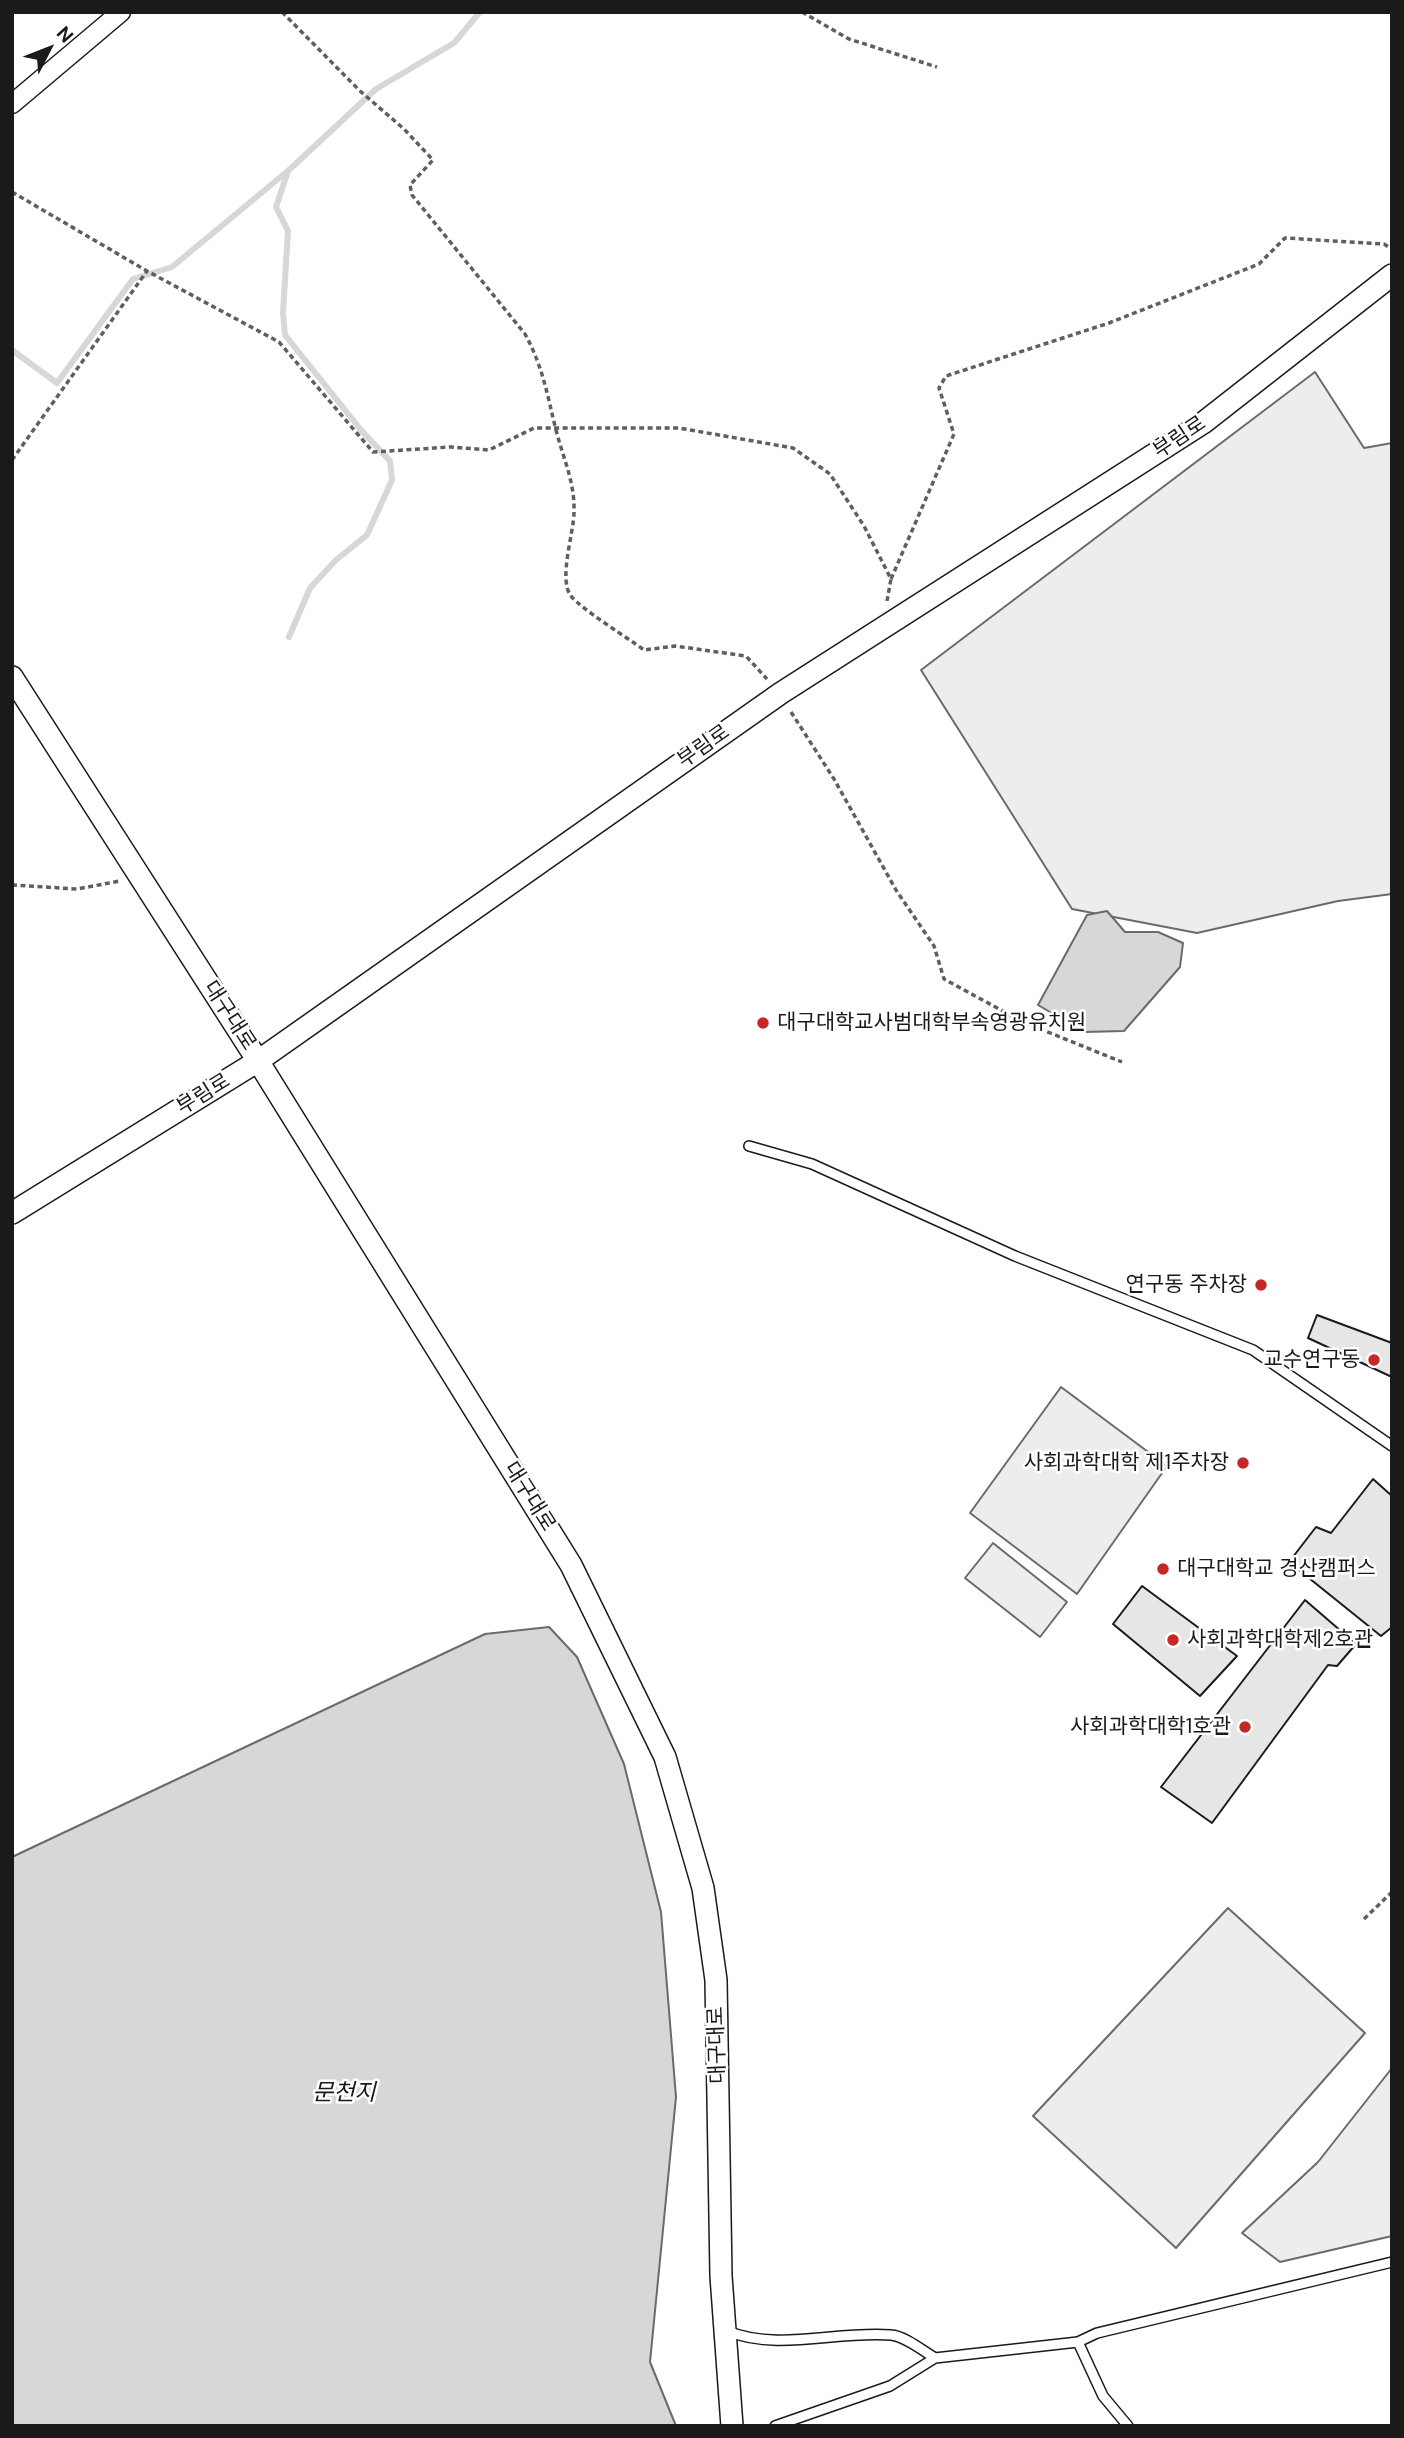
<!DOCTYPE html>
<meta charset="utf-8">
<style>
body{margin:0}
#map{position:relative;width:1404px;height:2438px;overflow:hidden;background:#fff;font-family:"DM Sans",sans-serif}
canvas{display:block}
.frame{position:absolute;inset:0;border:14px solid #1a1a1a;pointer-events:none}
.north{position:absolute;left:14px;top:14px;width:70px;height:70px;-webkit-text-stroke:5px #fff;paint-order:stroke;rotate:48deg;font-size:19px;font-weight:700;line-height:28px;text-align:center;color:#1a1a1a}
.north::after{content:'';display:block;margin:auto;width:24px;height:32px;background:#1a1a1a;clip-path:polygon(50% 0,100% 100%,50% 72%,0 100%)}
</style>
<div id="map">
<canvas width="1404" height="2438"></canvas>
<div class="frame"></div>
<div class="north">N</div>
</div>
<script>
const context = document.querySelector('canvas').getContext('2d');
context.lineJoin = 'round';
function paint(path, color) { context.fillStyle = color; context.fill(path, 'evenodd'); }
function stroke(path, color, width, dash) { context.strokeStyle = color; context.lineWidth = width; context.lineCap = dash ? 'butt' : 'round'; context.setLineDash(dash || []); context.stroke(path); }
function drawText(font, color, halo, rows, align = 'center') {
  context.font = font + ' "DM Sans","Noto Sans KR",sans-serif'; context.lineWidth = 5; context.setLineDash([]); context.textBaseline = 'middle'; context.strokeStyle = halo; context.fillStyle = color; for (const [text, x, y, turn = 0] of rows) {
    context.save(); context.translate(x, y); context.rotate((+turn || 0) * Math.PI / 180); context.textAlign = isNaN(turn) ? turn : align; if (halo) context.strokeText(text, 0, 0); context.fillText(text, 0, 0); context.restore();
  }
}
const built = new Path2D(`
 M1315,372L1364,448L1392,443V894L1338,901L1197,933L1072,909L921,670Z
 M1061,1387L1167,1466L1077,1594L970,1513Z
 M993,1543L1067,1602L1040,1637L965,1578Z
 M1228,1908L1365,2033L1176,2248L1033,2116Z
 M1392,2068V2236L1280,2262L1242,2233L1318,2162Z`);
paint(built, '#ededed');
stroke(built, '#6a6a6a', 2);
const water = new Path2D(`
 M1107,911L1125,932H1158L1183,943L1180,967L1124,1031L1084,1032L1038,1005L1087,915Z
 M549,1627L577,1657L624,1764L661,1912L676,2097L650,2362L676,2426H12V1857L485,1634Z`);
paint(water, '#d7d7d7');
stroke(water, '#6a6a6a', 2);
stroke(new Path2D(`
 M288,171L276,207L288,231L283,313L285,335L361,430L390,461L392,480L367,535L336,560L310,588L289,637
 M12,350L57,383L133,279L172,267L289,170L376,89L454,43L480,12`), '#d7d7d7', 6);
const building = new Path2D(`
 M1317,1315L1392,1343V1377L1308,1338Z
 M1373,1479L1392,1496V1627L1381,1636L1289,1562L1316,1527L1331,1533Z
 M1142,1586L1237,1656L1200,1696L1113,1624Z
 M1305,1600L1356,1644L1337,1666L1328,1665L1212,1823L1161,1787Z`);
paint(building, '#e6e6e6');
stroke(building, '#1a1a1a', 2);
const service = new Path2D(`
 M749,1146L812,1164L1015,1256L1253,1350L1392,1446
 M727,2331C779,2352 838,2330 891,2335C905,2336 923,2351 935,2358L890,2386L775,2426
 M1078,2342L1103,2396L1128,2426
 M935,2358L1078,2342L1097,2333L1392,2262`);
const minor = new Path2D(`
 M12,104L121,12`);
const tertiary = new Path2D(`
 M12,677L258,1061L571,1565L665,1757L703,1888L716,1980L721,2276L732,2426
 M12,1213L258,1061L781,693L1203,423L1392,275`);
stroke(service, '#1a1a1a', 12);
stroke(minor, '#1a1a1a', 21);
stroke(tertiary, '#1a1a1a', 24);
stroke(new Path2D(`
 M282,12L360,91L404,129L433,160L410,185L412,195L525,334C543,367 547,394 556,430C563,458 575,482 574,512C574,533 558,579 571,596C581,609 628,638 644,650L675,646L746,656L767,679
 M802,12L849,39L937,67
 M12,192L147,271L279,342L373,452L450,447L489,450L534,428H679L793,448L830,474L864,526L891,579L887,601
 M12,460L147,271
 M891,579L954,434L939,388L946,376L1109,323L1259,264L1285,238L1384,244L1392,249
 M791,712L834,779L896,890L934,946L944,979L1023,1022L1122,1062
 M12,885L77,889L120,881
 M1364,1919L1392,1892`), '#5f5f5f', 3.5, [5, 3.5]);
stroke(service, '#fff', 9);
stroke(minor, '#fff', 18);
stroke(tertiary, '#fff', 21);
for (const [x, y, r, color] of [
 [763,1023,7,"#c62828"],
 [1261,1285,7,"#c62828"],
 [1374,1360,7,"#c62828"],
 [1243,1463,7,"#c62828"],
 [1163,1569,7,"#c62828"],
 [1173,1640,7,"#c62828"],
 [1245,1727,7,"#c62828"]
]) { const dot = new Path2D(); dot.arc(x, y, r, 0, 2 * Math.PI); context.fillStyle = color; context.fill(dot); stroke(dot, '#fff', 2.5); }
drawText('21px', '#1a1a1a', '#fff', [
 ["부림로",1180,438,-34],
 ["부림로",704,747,-35],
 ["대구대로",229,1016,57],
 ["부림로",204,1095,-32],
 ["대구대로",529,1497,58],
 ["대구대로",718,2045,-92]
]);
drawText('21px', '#1a1a1a', '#fff', [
 ["대구대학교사범대학부속영광유치원",777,1023,"left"],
 ["연구동 주차장",1247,1285],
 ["교수연구동",1360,1360],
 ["사회과학대학 제1주차장",1229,1463],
 ["대구대학교 경산캠퍼스",1177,1569,"left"],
 ["사회과학대학제2호관",1187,1640,"left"],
 ["사회과학대학1호관",1231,1727]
], 'right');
drawText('italic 23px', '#1a1a1a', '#fff', [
 ["문천지",344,2094]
]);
</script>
